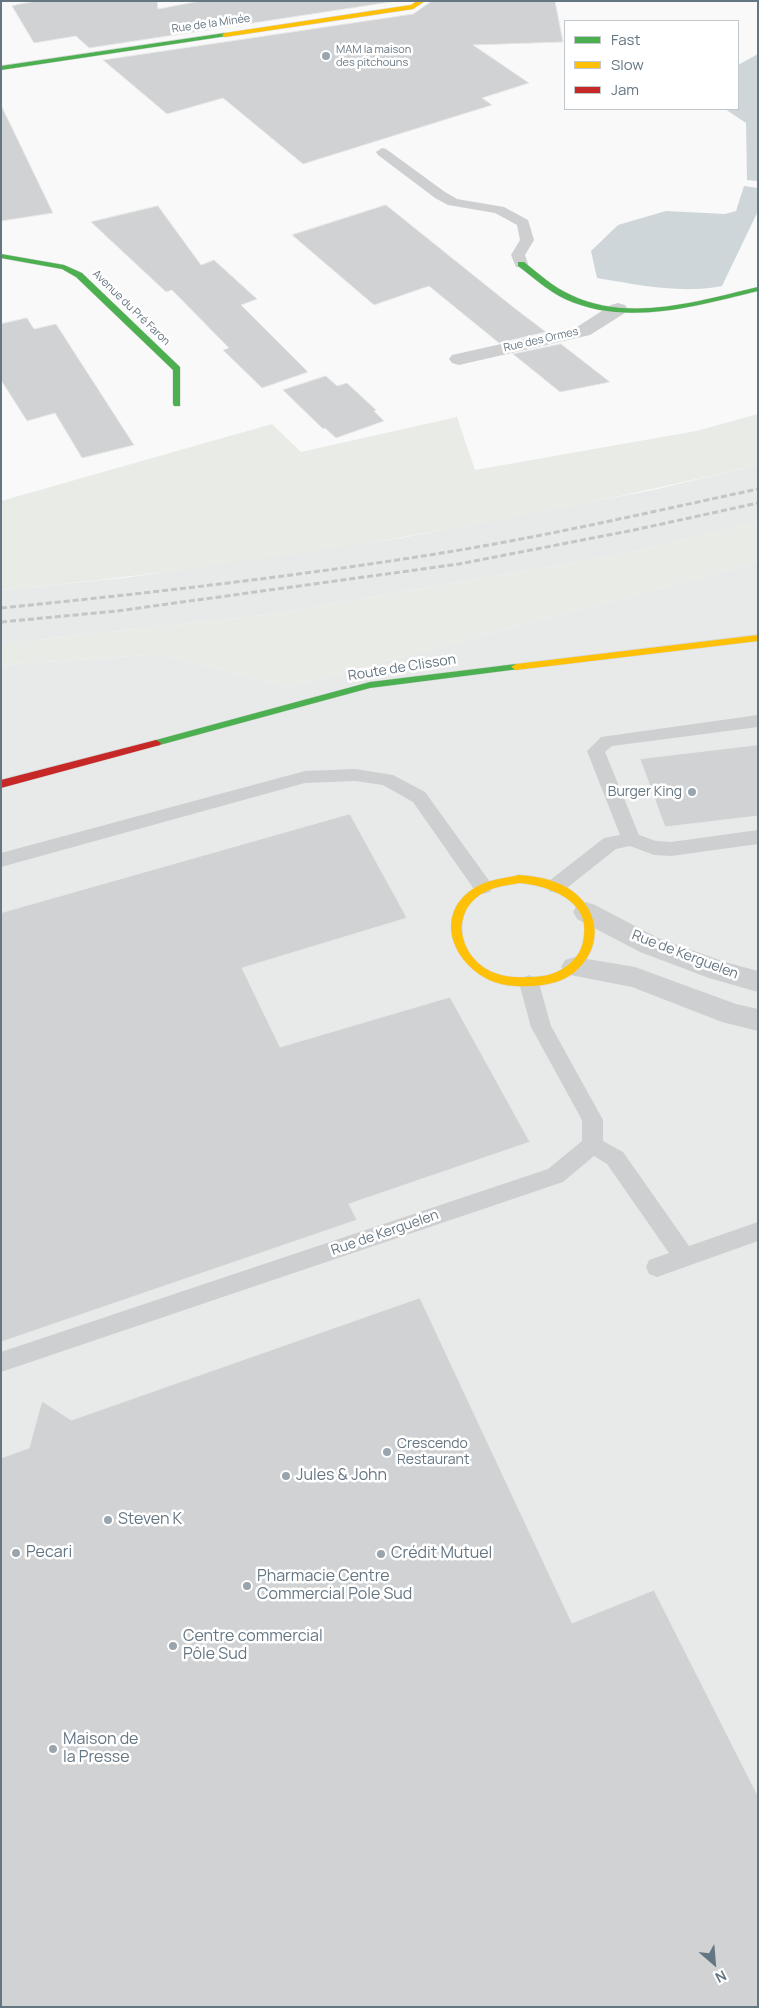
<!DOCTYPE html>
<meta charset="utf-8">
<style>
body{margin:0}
#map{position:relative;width:759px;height:2008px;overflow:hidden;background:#f9f9f9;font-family:Manrope,sans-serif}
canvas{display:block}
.frame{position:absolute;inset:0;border:2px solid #657683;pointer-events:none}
.legend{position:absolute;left:564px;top:20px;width:175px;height:90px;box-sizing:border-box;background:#fff;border:1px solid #c1c8cd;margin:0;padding:6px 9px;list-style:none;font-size:15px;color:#657683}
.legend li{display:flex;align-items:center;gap:10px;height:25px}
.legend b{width:25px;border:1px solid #c1c8cd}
.north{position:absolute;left:689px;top:1938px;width:50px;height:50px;-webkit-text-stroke:4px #fff;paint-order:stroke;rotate:153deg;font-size:14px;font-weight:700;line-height:20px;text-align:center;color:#657683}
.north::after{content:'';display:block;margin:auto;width:18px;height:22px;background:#657683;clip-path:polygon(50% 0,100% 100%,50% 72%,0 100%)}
</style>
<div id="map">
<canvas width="759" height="2008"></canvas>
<div class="frame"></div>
<ul class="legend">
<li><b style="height:6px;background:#4caf50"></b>Fast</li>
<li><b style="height:6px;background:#ffc107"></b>Slow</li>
<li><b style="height:6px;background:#c62828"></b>Jam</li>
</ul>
<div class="north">N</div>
</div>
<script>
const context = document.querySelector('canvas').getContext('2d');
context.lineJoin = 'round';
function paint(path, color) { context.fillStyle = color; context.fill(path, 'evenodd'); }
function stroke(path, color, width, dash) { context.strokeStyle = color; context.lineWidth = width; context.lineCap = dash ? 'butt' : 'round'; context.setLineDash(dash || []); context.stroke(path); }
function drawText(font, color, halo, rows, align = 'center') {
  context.font = font + ' Manrope,sans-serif'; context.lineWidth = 5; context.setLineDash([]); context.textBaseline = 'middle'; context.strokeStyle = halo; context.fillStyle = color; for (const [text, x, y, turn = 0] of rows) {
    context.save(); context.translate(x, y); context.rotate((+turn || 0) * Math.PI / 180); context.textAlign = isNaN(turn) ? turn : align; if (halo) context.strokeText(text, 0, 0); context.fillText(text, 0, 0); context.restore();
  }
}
paint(new Path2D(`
 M758,465V522L629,553L274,614L1,644V590L123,578L401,538L653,490Z
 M758,562V2007H1V665L163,654L288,687Z`), '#e8e9e9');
paint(new Path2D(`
 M758,414V465C509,524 256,566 1,590V501L272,424L301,452L457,417L475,470L696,431Z
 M758,522V562L288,687L163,654L1,665V644L274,614L629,553Z`), '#e8ebe6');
paint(new Path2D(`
 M758,54V181L747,180L746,123L725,109H738V65Z
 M744,186L758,188V211L722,286C680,294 639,285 597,278L591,251L618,225L666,211L725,214L736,211Z`), '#ced6d9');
const building = new Path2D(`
 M35,1H157L158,9L200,1H397L89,48L76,36L34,43L12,6Z
 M432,1H555L563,42L473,45L529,83L482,98L492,105L303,164L223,98L167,114L103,60L413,14Z
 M1,105L53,213L1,221Z
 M386,205L513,307L546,332L499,343L429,286L374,305L292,235Z
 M158,206L201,265L214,260L257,299L241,305L308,372L262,388L223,350L229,348L172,290L166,292L91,222Z
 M27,318L34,329L56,324L134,445L82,458L55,413L27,421L1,380V324Z
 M561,344L610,382L560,392L513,354Z
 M326,376L337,386L347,383L376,410L374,411L384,421L336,438L325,428L323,429L283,390Z
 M758,745V816L665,827L640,759Z
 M350,814L407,918L242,968L280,1047L450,997L530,1142L349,1204L357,1220L1,1342V913Z
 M420,1298L572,1623L654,1590L758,1796V2007H1V1458L29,1448L42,1401L71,1420Z`);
paint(building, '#d0d2d3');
stroke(building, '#e8e8e8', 1);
const fast = new Path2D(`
 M225,33L228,35L227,36L1,70V66Z
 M1,254L64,265L82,273L180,367V406H174L173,404V370L76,277L62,269L1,258Z
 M518,262H524C539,274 553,287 571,295C629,323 699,301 758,287V291C696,306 626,327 565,299C548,291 533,277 518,266Z
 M516,664L521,667L519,669L370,688L156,746L151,743L156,740L370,682Z`);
const slow = new Path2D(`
 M417,1H425L413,9L225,37L222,35L225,33L411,5Z
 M758,635V641L516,670L511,667L516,664Z
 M519,875C535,876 552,879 566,887C598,905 605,943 578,969C566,981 549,985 533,986C517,987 497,986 482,976C445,952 437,905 482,884C493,879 507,878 519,875ZM519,883C547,885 590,900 584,936C583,944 581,951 576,957C563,972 549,977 529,977C517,978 504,977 492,972C456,955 449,907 489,890C498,886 510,885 519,883Z`);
const jam = new Path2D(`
 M156,740L161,743L160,745L1,788V780Z`);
stroke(fast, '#d5d6d7', 1);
stroke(slow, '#d5d6d7', 1);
stroke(jam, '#d5d6d7', 1);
paint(new Path2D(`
 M382,148L386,149L445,192L457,199L504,207L528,220L534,240L525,255L528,264L526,267H516L511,255L520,240L517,225L495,213L448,205L435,198L378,155L376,152Z
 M758,715V727L612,746L605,752L639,835L656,841L671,842L758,830V844L671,856L654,855L630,846L616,849L563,891L556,893L549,891L547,886L549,881L604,838L620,835L587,751L601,737Z
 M355,769L393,775L425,792L490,882L492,887L490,892L483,894L476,892L413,802L383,785L355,781L305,783L1,867V853L305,771Z
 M529,975L536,978L539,983L551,1026L603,1120V1141L623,1152L689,1246L758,1222V1241L657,1277L649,1274L646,1267L649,1260L669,1253L607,1164L594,1156L563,1182L1,1372V1352L548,1169L582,1141V1120L531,1027L519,983L522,978Z`), '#cecfd0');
paint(new Path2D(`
 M618,303L625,305L628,309L625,313L590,335L459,365L452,363L449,359L452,355L577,327L611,305Z
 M586,902L595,905L658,938L725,962L758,971V992L709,978L640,952L577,919L573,912L577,905Z
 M575,957L635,967L736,1004L758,1009V1031L722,1022L632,987L565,974L561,967L565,960Z`), '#cecfd0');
paint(fast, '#4caf50');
paint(slow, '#ffc107');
paint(jam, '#c62828');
stroke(new Path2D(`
 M1,608C150,593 300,576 448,552C552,535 655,511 758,489
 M1,622L117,611L459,564L634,530L758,503`), '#c3c5c6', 3, [6, 3]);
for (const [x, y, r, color] of [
 [326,56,5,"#99a4ac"],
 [692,792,5,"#99a4ac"],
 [387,1452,5,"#99a4ac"],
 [286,1476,5,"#99a4ac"],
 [108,1520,5,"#99a4ac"],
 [16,1553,5,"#99a4ac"],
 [381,1554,5,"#99a4ac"],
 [247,1586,5,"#99a4ac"],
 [173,1646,5,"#99a4ac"],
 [53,1749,5,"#99a4ac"]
]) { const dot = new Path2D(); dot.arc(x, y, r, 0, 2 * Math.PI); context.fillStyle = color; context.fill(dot); stroke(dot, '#fff', 2); }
drawText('11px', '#657683', '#fff', [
 ["Rue de la Minée",211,24,-8],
 ["Avenue du Pré Faron",131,308,44],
 ["Rue des Ormes",541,340,-13]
]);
drawText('11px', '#657683', '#fff', [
 ["MAM la maison",336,50],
 ["des pitchouns",336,63]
], 'left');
drawText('14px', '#657683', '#fff', [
 ["Route de Clisson",402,668,-9],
 ["Rue de Kerguelen",685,955,21],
 ["Rue de Kerguelen",385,1233,-19]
]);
drawText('14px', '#657683', '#fff', [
 ["Burger King",682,792],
 ["Crescendo",397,1444,"left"],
 ["Restaurant",397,1460,"left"]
], 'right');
drawText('16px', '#657683', '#fff', [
 ["Jules & John",296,1476],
 ["Steven K",118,1520],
 ["Pecari",26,1553],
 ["Crédit Mutuel",391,1554],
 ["Pharmacie Centre",257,1577],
 ["Commercial Pole Sud",257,1595],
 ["Centre commercial",183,1637],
 ["Pôle Sud",183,1655],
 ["Maison de",63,1740],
 ["la Presse",63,1758]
], 'left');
</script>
